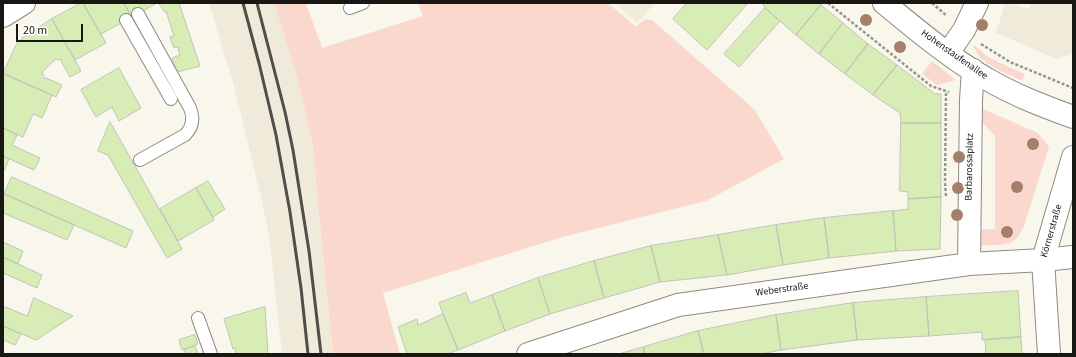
<!DOCTYPE html>
<meta charset="utf-8">
<style>
body{margin:0}
#map{position:relative;width:1076px;height:357px;overflow:hidden;background:#f9f7ec;font-family:"Source Sans 3",sans-serif}
canvas{display:block}
.frame{position:absolute;inset:0;border:4px solid #181714;pointer-events:none}
.scale{position:absolute;left:16px;top:24px;width:67px;height:18px;box-sizing:border-box;border:2px solid #181714;border-top:0;padding-left:5px;font-size:12px;line-height:14px;white-space:nowrap;color:#181714;-webkit-text-stroke:3px #fff;paint-order:stroke}
</style>
<div id="map">
<canvas width="1076" height="357"></canvas>
<div class="frame"></div>
<div class="scale">20 m</div>
</div>
<script>
const context = document.querySelector('canvas').getContext('2d');
context.lineJoin = 'round';
function paint(path, color) { context.fillStyle = color; context.fill(path, 'evenodd'); }
function stroke(path, color, width, dash) { context.strokeStyle = color; context.lineWidth = width; context.lineCap = dash ? 'butt' : 'round'; context.setLineDash(dash || []); context.stroke(path); }
function drawText(font, color, halo, rows, align = 'center') {
  context.font = font + ' "Source Sans 3",sans-serif'; context.lineWidth = 4; context.setLineDash([]); context.textBaseline = 'middle'; context.strokeStyle = halo; context.fillStyle = color; for (const [text, x, y, turn = 0] of rows) {
    context.save(); context.translate(x, y); context.rotate((+turn || 0) * Math.PI / 180); context.textAlign = isNaN(turn) ? turn : align; if (halo) context.strokeText(text, 0, 0); context.fillText(text, 0, 0); context.restore();
  }
}
paint(new Path2D(`
 M209,3H274L297,76L313,146L319,214L333,354H282L269,235L262,201L234,86Z
 M615,3H655L637,23Z
 M1005,3L1030,9V3H1073V53L1057,59L996,33Z`), '#efead9');
paint(new Path2D(`
 M274,3H306L322,48L423,16L418,3H608L636,27L645,19L652,20L755,110L784,159L706,201L559,238L383,293L400,354H333L319,214L313,146L297,76Z
 M973,44L987,56L1000,63L1025,74L1022,81C1005,72 978,65 973,44Z
 M932,61L956,80L937,85L922,74Z
 M981,108L1038,133L1049,147L1024,226C1021,231 1019,236 1015,240C1009,246 988,245 980,246L976,230L995,229V136L977,117Z`), '#fad8cd');
const building = new Path2D(`
 M81,3H83L106,43L75,60L52,19Z
 M83,3H124L132,17L101,34Z
 M124,3H157L132,17Z
 M159,3H179L200,66L177,72L172,58L180,55L178,47L174,48L170,37L174,36L166,11L165,12Z
 M687,3H748L707,50L673,19Z
 M763,3H819L821,5L796,35L765,8Z
 M821,5L843,23L819,54L796,35Z
 M765,8L780,21L739,67L724,54Z
 M52,19L81,71L70,77L61,61L62,60L56,59L42,72L45,79L46,78L62,85L56,97L3,73L16,45L20,40L26,35Z
 M843,23L868,44L845,74L819,54Z
 M868,44L897,65L873,95L845,74Z
 M897,65L935,94H941V123H901L900,113L873,95Z
 M119,68L141,108L119,121L112,107L96,117L81,90Z
 M3,74L52,95L42,118L33,114L23,137L3,128Z
 M110,122L182,249L167,258L108,155L98,151Z
 M901,123H941V197L908,199V192L900,191Z
 M3,128L17,135L12,145L40,158L34,170L3,156Z
 M3,156L9,159L3,173Z
 M12,177L133,231L126,248L4,194Z
 M208,181L225,209L213,217L196,188Z
 M196,188L214,220L178,241L160,209Z
 M3,193L74,225L67,240L3,213Z
 M941,197L940,249L896,251L893,211L908,209V199Z
 M893,211L896,251L829,258L824,218Z
 M824,218L829,258L783,265L776,225Z
 M776,225L783,265L727,275L718,235Z
 M718,235L727,275L660,282L651,246Z
 M3,242L23,251L18,264L3,257Z
 M651,246L660,282L604,298L594,261Z
 M3,257L42,275L37,288L3,273Z
 M594,261L604,298L550,314L538,278Z
 M538,278L550,314L505,331L492,295Z
 M1018,291L1021,337L982,340V332L929,336L926,297Z
 M466,293L470,303L492,295L505,331L458,350L443,314L439,303Z
 M926,297L929,336L857,340L853,303Z
 M34,298L73,316L36,340L3,326V306L27,316Z
 M853,303L857,340L781,350L776,315Z
 M265,307L268,354H236L235,348L233,349L224,319Z
 M443,314L458,350L447,354H407L398,327L417,319L418,325Z
 M776,315L781,350L761,354H704L698,331Z
 M3,326L21,334L15,345L3,340Z
 M698,331L704,354H644V347Z
 M195,335L198,344L182,350L179,340Z
 M1021,337L1022,354H986L985,340Z
 M195,346L198,354H185L184,350Z
 M644,347V354H619Z`);
paint(building, '#d8ecb5');
stroke(building, '#c0c3ba', 1);
const lane = new Path2D(`
 M350,8L363,3
 M138,14L190,108C194,118 193,127 185,135L140,160
 M126,20L171,99
 M198,318L211,354`);
const street = new Path2D(`
 M3,16L24,3
 M948,53L964,30L977,3
 M969,264L971,100L973,70
 M528,354L678,305L969,264L1043,260L1073,257
 M1049,354L1043,260L1073,157`);
const secondary = new Path2D(`
 M884,3C916,29 951,59 987,79C1014,95 1043,106 1073,117`);
stroke(lane, '#8d8b81', 14);
stroke(street, '#8d8b81', 24);
stroke(secondary, '#8d8b81', 24);
stroke(new Path2D(`
 M828,3L931,86L949,92
 M932,3L947,16
 M981,44L1010,62L1073,88
 M946,196L945,183L946,91`), '#97968e', 2.5, [3, 2]);
stroke(lane, '#fff', 12);
stroke(street, '#fff', 22);
stroke(secondary, '#fff', 22);
stroke(new Path2D(`
 M243,3L259,63L276,135L290,212L301,288L308,354
 M257,3L285,112L293,150L309,251L321,354`), '#4f4e49', 3);
context.fillStyle = '#a57e6c';
for (const [x, y] of [
 [866,20],
 [982,25],
 [900,47],
 [1033,144],
 [959,157],
 [1017,187],
 [958,188],
 [957,215],
 [1007,232]
]) { context.beginPath(); context.arc(x, y, 6, 0, 2 * Math.PI); context.fill(); }
drawText('10px', '#181714', '#fff', [
 ["Hohenstaufenallee",954,55,35],
 ["Barbarossaplatz",970,167,-89],
 ["Körnerstraße",1052,231,-74],
 ["Weberstraße",782,290,-8]
]);
</script>
